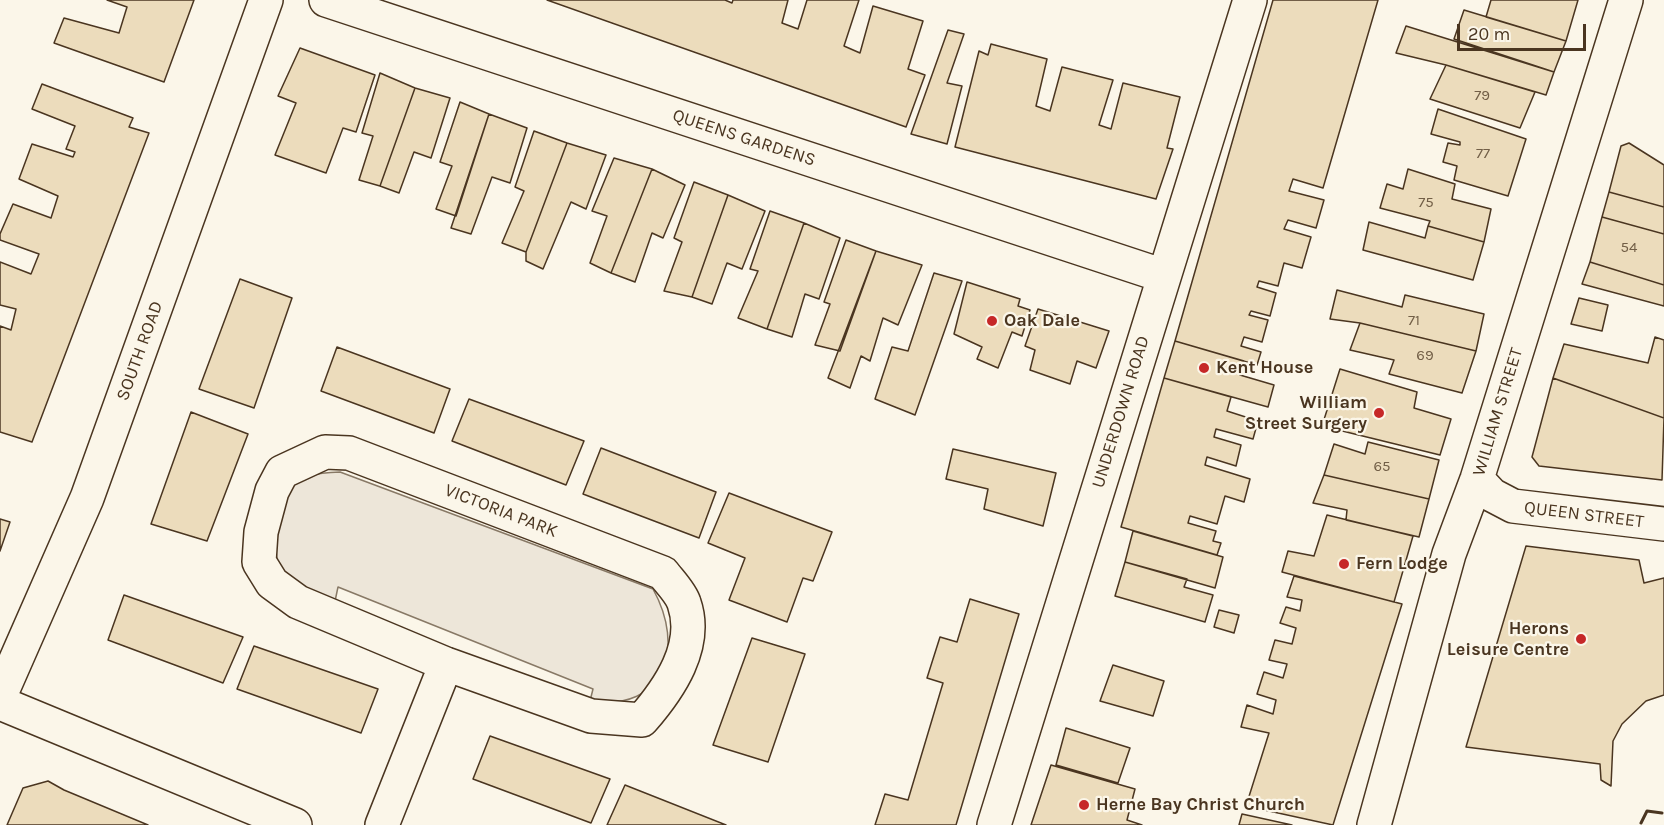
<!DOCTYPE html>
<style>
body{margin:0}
#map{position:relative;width:1664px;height:825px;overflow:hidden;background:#fbf6e9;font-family:Karla,sans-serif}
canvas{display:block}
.scale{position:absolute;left:1457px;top:24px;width:129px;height:27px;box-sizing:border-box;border:3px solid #4a3520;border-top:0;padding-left:8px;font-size:18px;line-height:21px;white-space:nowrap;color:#4a3520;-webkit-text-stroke:4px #fbf6e9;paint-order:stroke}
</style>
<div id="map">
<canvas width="1664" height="825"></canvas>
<div class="scale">20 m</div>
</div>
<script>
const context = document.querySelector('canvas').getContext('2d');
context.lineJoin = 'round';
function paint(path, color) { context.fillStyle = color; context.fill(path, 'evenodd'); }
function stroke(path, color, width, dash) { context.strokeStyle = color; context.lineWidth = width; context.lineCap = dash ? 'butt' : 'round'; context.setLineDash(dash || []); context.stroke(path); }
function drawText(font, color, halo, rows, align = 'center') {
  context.font = font + ' Karla,sans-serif'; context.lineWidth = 4.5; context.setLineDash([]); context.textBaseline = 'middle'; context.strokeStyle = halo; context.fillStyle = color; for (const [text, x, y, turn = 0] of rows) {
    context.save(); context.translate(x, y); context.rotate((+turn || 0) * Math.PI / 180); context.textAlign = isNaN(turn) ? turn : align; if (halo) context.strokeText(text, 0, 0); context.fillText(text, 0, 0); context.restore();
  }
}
const green = new Path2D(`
 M340,472L653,589C685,647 667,712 590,701L593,689L338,587L334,606C315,596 293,588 281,569C274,558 276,545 278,533C283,486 288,474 340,472Z`);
paint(green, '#ede6d9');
stroke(green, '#887966', 1.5);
const building = new Path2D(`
 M107,0H194L164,82L54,43L64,18L119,33L127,7Z
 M547,0H725L732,3L733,0H788L782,23L798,29L807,0H859L844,46L860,53L873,6L923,21L908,69L925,75L906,127Z
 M1273,0H1378L1323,188L1293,179L1289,191L1324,200L1316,228L1288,220L1284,229L1311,237L1302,268L1284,263L1278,286L1259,281L1257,287L1276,293L1270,316L1251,311L1249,315L1268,320L1262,342L1244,337L1241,346L1261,352L1257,365L1175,341Z
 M1491,0H1578L1566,41L1486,17Z
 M1464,10L1566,41L1554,72L1454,39Z
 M1406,26L1554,72L1546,95L1446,65L1396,53Z
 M948,30L964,34L947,83L962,86L947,144L911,134Z
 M991,44L1047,59L1036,106L1050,111L1062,67L1113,80L1099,125L1111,129L1123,83L1180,97L1167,148L1173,149L1156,199L955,147L979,51L988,55Z
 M300,48L375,75L356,132L343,128L326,173L275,155L296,103L278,96Z
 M1446,65L1535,92L1520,128L1430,99Z
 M380,73L415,88L380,186L359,180L373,136L362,133Z
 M42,84L133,118L129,127L149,133L32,442L0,432V326L11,330L16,309L0,305V262L31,274L39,254L0,240V234L13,204L51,218L58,196L19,179L32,144L73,157L75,152L66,149L75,126L32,109Z
 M415,88L450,98L431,158L414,152L399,193L380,186Z
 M460,102L489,114L456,216L436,209L452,166L440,162Z
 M1438,109L1526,139L1508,196L1454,180L1457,166L1443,162L1448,143L1460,145V142L1431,134Z
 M489,114L527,128L510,183L492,177L471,234L451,228Z
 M534,131L567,143L526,252L502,243L524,191L515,187Z
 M567,143L606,155L586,209L571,202L543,269L526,261V252Z
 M1629,143L1664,165V207L1609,192L1621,146Z
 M614,158L652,169L611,273L590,263L607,216L592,211Z
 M652,169L685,185L663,238L652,233L635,282L611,273Z
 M1408,169L1455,184L1452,199L1491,209L1484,242L1428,226L1430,221L1380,208L1387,184L1403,189Z
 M694,182L728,195L692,297L664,291L682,242L674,238Z
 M1609,192L1664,207V234L1602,217Z
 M728,195L765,211L742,269L727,263L712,304L692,297Z
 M770,211L804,223L767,329L738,318L758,271L750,269Z
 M1602,217L1664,234V285L1590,262Z
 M1369,222L1425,238L1428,226L1484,242L1473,280L1363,250Z
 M804,223L840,238L819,299L805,294L792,337L767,329Z
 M846,240L876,251L840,351L815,345L830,304L824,302Z
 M876,251L922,265L898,325L883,318L870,361L861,356L850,388L828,378Z
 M1590,262L1664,285V306L1582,284Z
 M934,273L962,281L915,415L875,399L892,347L908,351Z
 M240,279L292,298L254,408L199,389Z
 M967,282L1020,299L1018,306L1030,310L1022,336L1012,332L998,368L977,359L982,347L954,334Z
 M1337,290L1402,307L1405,295L1484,314L1476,351L1360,323L1330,319Z
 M1579,298L1608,305L1602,331L1571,324Z
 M1038,309L1109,331L1096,368L1077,361L1070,384L1030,370L1035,350L1025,346Z
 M1360,323L1476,351L1462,393L1389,374L1394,360L1350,350Z
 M1655,337L1664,340V418L1553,378L1564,344L1648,363Z
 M1175,341L1244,361L1240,375L1274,385L1268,407L1164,378Z
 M337,347L450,389L434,433L321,391Z
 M1340,369L1417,392L1414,408L1451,419L1440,455L1322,426Z
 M1164,378L1231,397L1227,411L1258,421L1253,439L1216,429L1214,437L1241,445L1236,466L1207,457L1205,465L1250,479L1244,502L1225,496L1217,524L1190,516L1188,523L1216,531L1213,541L1221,543L1217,555L1121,527Z
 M1553,378L1664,418L1662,480L1539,466L1532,457Z
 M469,399L584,441L566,485L452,441Z
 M191,412L248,434L207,541L151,524Z
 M1368,442L1439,460L1429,499L1324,475L1334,444L1365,454Z
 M601,448L716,492L699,538L583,494Z
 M953,449L1056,473L1043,526L984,509L988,489L946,479Z
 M1324,475L1429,499L1419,537L1346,520L1347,510L1313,503Z
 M729,493L832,532L813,581L803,578L787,622L729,600L745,558L708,543Z
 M1327,515L1413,536L1394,602L1282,572L1288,551L1314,556Z
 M0,519L10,522L0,551Z
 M1133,531L1223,557L1215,588L1125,562Z
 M1526,546L1639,560L1644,583L1664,578V695L1646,701L1622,724L1613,741L1611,786L1601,780L1600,764L1466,747Z
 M1125,562L1187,579L1184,587L1213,595L1205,622L1115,596Z
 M1294,576L1402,604L1333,825L1246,806L1269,733L1241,727L1247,705L1273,714L1276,700L1257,694L1264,672L1283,678L1287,664L1269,660L1275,640L1292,644L1296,628L1280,623L1286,607L1300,611L1302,600L1287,597Z
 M124,595L243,637L223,683L108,640Z
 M970,599L1019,614L956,825H875L885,794L908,800L943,683L927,678L940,637L957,642Z
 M1219,610L1239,615L1234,633L1214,627Z
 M752,638L805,654L768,762L713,745Z
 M254,646L378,689L361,733L237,689Z
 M1113,665L1164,681L1153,716L1100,701Z
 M1066,728L1130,748L1118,783L1056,765Z
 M490,736L610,779L591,823L473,779Z
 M1051,765L1135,789L1127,820L1142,825H1031Z
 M48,781L64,790L148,825H7L23,788Z
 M625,785L726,825H607Z
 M1242,814L1292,825H1239Z`);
paint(building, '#ecdcbc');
stroke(building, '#4a3520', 1.5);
const minor = new Path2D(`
 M326,0L1164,276
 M325,452L349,453L663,573C669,581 681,593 684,603C699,646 669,689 642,720L591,716L446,664L298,602L272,583L259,562L261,532L272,491L282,472Z
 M1477,479L1492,495L1513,506L1664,524
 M0,696L87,498L266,0
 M0,703L295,825
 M382,825L446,664
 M994,825L1250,0
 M1374,825L1449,554L1477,479L1626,0`);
stroke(minor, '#4a3520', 36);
stroke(minor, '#fbf6e9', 33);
stroke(new Path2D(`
 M1641,823L1647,811L1662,813`), '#4a3520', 3);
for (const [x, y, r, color] of [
 [992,321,6,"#c62828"],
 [1204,368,6,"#c62828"],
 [1379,413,6,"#c62828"],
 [1344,564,6,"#c62828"],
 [1581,639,6,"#c62828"],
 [1084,805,6,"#c62828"]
]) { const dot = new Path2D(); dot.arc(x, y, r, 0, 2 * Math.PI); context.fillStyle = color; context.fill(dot); stroke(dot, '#fbf6e9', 2); }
drawText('15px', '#725f47', null, [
 ["79",1482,96],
 ["77",1483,154],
 ["75",1426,203],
 ["54",1629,248],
 ["71",1414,321],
 ["69",1425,356],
 ["65",1382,467]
]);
drawText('18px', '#4a3520', '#fbf6e9', [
 ["QUEENS GARDENS",744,138,18],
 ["SOUTH ROAD",140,351,-70],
 ["UNDERDOWN ROAD",1121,412,-73],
 ["WILLIAM STREET",1498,412,-73],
 ["VICTORIA PARK",501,511,21],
 ["QUEEN STREET",1584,515,7]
]);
drawText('bold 18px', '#4a3520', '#fbf6e9', [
 ["Oak Dale",1004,321],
 ["Kent House",1216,368],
 ["William",1367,403,"right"],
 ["Street Surgery",1367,424,"right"],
 ["Fern Lodge",1356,564],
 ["Herons",1569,629,"right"],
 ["Leisure Centre",1569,650,"right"],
 ["Herne Bay Christ Church",1096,805]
], 'left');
</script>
